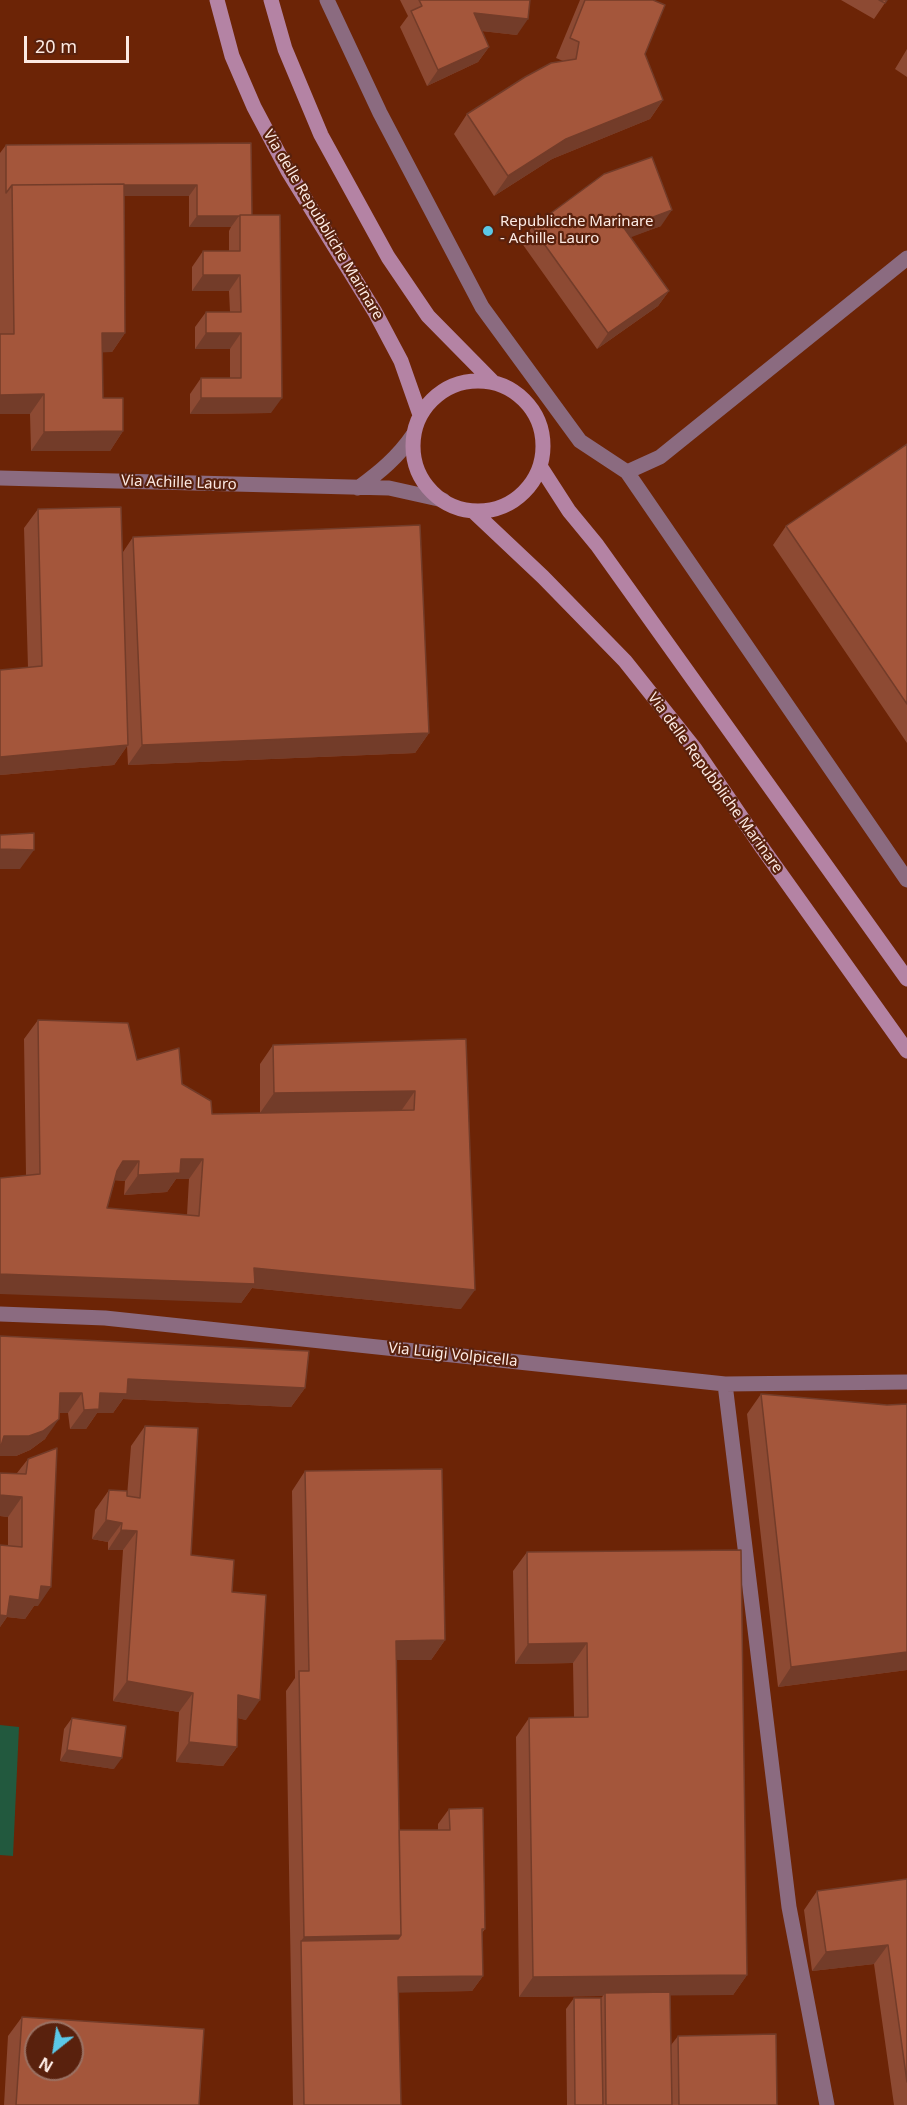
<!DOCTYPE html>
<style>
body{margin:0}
#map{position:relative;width:907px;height:2105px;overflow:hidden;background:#6c2406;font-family:"Noto Sans",sans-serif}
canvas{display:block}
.north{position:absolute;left:24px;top:2021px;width:60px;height:60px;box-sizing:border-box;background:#59210d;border:2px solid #9a7163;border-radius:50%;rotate:210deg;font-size:16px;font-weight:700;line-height:24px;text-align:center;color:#fceae3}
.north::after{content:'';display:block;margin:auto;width:21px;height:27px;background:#5bc8e7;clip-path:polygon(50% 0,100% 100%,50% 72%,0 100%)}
.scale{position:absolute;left:24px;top:36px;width:105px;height:27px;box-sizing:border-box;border:3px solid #fceae3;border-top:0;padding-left:8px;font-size:18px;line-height:21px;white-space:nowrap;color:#fceae3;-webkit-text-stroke:4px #59210d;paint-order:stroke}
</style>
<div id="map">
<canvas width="907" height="2105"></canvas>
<div class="north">N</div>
<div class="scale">20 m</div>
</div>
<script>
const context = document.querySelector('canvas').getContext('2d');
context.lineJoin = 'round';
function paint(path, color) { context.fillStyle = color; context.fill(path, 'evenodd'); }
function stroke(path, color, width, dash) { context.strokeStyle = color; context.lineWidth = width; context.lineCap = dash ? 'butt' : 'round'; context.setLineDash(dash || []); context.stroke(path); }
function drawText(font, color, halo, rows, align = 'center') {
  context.font = font + ' "Noto Sans",sans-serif'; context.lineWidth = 4.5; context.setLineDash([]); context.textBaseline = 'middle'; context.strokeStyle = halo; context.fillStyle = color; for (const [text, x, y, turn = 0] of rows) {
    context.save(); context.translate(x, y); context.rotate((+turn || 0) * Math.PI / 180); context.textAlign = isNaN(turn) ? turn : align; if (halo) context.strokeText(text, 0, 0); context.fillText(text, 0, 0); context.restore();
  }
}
paint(new Path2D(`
 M0,1725L19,1727L13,1856L0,1855Z`), '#22593e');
stroke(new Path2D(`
 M327,0L380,113L482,307L580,441L627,472L907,880
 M627,472L660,457L907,258
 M0,478L389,488L443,500
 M358,488C380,472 398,457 413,435
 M0,1314L105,1318L725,1384L907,1382
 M725,1384L789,1907L827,2105`), '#8b6b80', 15);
stroke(new Path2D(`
 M217,0L232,56L254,107L288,171L375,312L401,361L420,415
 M271,0L285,49L321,135L388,257L428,316L493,382
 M413 446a65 65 0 1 1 130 0a65 65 0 1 1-130 0Z
 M540,466L569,511L597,545L907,979
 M473,511L543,577L625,661L695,749L763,849L907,1051`), '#b483a4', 15);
paint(new Path2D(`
 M400,0H530L517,35L482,31L489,47L478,62L427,86L400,27L408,16Z
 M580,0H653L645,54L663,100L650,119L552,159L494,196L454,134L467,114L563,61L556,58Z
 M841,0H887L874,19Z
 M907,49V77L895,69Z
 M251,143L252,215L271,413L190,414V394L201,378H230V349H195V327L206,312H230L229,291H192V267L203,251H229V231L231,227H189V196H124L125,333L112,352H102L103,398L123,431L110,451H31L30,414H0V153L6,145Z
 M661,226L630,237L669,291L658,306L597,349L521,242L532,227Z
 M907,444V743L773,545L786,526Z
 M38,509L123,552L133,537L429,733L415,753L128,765L127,746L114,765L0,775V670L28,668L24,528Z
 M38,1020L137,1060L182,1084L212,1114L350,1112L260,1113V1064L273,1045L466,1039L461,1309L252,1288L241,1303L26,1175L24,1039ZM176,1179H189L187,1215L107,1208L115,1180L125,1181L124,1195L167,1192Z
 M0,1336L305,1388L291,1407L123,1399L113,1413H97L86,1429H70L68,1413H59L45,1439L30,1450L16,1456Z
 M761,1394L887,1405L907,1404V1670L778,1687L747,1414Z
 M145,1426L191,1555L232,1592L246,1720L238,1718L237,1747L223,1766L176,1762L179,1712L113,1701L123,1550H108V1542L92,1539L95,1510L109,1490L127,1496L131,1446Z
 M28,1459L38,1606H34L25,1619L7,1617L0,1627V1545L8,1546V1517L0,1516V1473H17Z
 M305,1471L445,1640L431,1660H396L399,1830H438V1824L449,1809L485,1929L482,1933L483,1976L472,1991L398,1992L401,2105H293L286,1691L295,1678L292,1491Z
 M741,1550L747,1975L733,1995H670L671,2045L678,2036L777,2105H567L566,2009L574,1998H601L603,1996L519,1997L516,1737L529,1718L574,1717L573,1663L515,1664L513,1571L527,1552Z
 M72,1718L114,1769L60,1761L64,1729Z
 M907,1879V2105H894L874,1964L812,1971L804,1910L817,1891Z
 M22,2017L199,2105H4L8,2036Z`), '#8d4a33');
paint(new Path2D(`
 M474,13L528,19L517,35L463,29Z
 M489,47L478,62L427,86L438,70Z
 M663,100L650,119L552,159L494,196L508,176L566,139Z
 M118,185H197L189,196H115Z
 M672,210L661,226L613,244L624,228Z
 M197,216H239L231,227H189Z
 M203,275H240L229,291H192Z
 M669,291L658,306L597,349L608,333Z
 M102,333H125L112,352L88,353Z
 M206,333H241L230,349H195Z
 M44,394L30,414H0V395Z
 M201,398H282L271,413L190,414Z
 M123,431L110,451H31L44,432Z
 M429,733L415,753L128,765L142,745Z
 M128,745L114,765L0,775V757Z
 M0,849L34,850L20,869H0Z
 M415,1091L401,1111L260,1113L274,1093Z
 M181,1159H203L189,1179H176L167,1192L124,1195L138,1175Z
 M123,1161H139L125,1181L109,1180Z
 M254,1268L475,1290L461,1309L252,1288L241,1303L0,1294V1274Z
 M128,1379L305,1388L291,1407L123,1399L113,1413H97L86,1429H70L84,1410L100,1393Z
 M60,1393H82L68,1413H46Z
 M59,1419L45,1439L30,1450L16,1456H0V1441L4,1436Z
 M0,1495L22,1497L8,1517L0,1516Z
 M106,1520L122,1523L108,1542L92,1539Z
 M121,1530L137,1531L123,1550H108Z
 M41,1586L51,1587L38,1606H34L25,1619L7,1617L0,1627V1611L10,1596Z
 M445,1640L431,1660H382L396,1641Z
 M587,1643L573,1663L515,1664L528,1644Z
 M907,1652V1670L778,1687L791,1667Z
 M127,1681L193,1693L179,1712L113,1701Z
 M238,1695L260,1700L246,1720L225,1715Z
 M189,1742L237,1747L223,1766L176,1762Z
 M67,1750L122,1758L114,1769L60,1761Z
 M401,1935L387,1955L301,1941L304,1937Z
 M888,1945L874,1964L812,1971L826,1952Z
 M747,1975L733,1995L605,1996V1993L603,1996L519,1997L533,1977Z
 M483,1976L472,1991L387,1993L398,1977Z`), '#733c29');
const building = new Path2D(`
 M419,0H530L528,19L474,13L489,47L438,70L411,11L422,6Z
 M585,0H653L665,5L645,54L663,100L566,139L508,176L467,114L525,77L551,63L576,59L579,42L570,38Z
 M879,0H887L885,3Z
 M251,143L252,215H240V216H197V185H124V184L12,185L6,193V145Z
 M652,157L672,210L624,228L669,291L608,333L532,227L604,174Z
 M124,184L125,333H102L103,398H123V431L44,432V394L0,395V334H14L12,185Z
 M240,215H280L282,398H201V378H241V333H206V312H241L240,275H203V251H240Z
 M907,444V704L786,526Z
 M121,507L128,745L0,757V670L42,666L38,509Z
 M420,525L429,733L142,745L133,537Z
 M34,833V850L0,849V835Z
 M38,1020L128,1023L137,1060L179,1048L182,1084L211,1101L212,1114L414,1110L415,1091L274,1093L273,1045L466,1039L475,1290L254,1268L255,1284L0,1274V1178L40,1174ZM181,1159H203L199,1216L107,1208L117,1171L123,1161H139L138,1175L180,1173Z
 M0,1336L309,1351L305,1388L128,1379L127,1394L100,1393L99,1409L84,1410L82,1393H60L59,1419L43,1431L29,1436H4L1,1446H0Z
 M761,1394L887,1405L907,1404V1652L791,1667Z
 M145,1426L198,1428L191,1555L234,1560L232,1592L266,1595L260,1700L238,1695L237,1747L189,1742L193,1693L127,1681L137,1531L121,1530L122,1523L106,1520L109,1490L127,1491V1496L140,1498Z
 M57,1448L51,1587L41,1586L39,1600L10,1596L7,1616L0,1615V1545L22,1547V1497L0,1495V1473L26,1474L28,1459Z
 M442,1469L445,1640L396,1641L401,1935L304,1937L299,1671H309L305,1471Z
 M741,1550L747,1975L533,1977L529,1718L588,1717L587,1643L528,1644L527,1552Z
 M72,1718L126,1726L122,1758L67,1750Z
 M483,1808L485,1929H482L483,1976L398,1977L401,2105H304L301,1941L398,1939L401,1935L399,1830H450L449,1809Z
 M907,1879V2082L888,1945L826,1952L817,1891Z
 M670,1992L672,2105H606L605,1993Z
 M574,1998H601L603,2105H575Z
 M22,2017L204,2029L199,2105H16ZM36,2033H72V2069H36Z
 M776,2034L777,2105H679L678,2036Z`);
paint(building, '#a4563b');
stroke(building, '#733c29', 1.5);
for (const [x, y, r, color] of [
 [488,231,6,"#5bc8e7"]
]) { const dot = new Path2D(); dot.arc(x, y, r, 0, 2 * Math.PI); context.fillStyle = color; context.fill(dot); stroke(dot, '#59210d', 2); }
drawText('15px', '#fceae3', '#59210d', [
 ["Republicche Marinare",500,222],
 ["- Achille Lauro",500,239]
], 'left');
drawText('15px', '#fceae3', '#59210d', [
 ["Via delle Repubbliche Marinare",323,225,59],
 ["Via Achille Lauro",179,483,2],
 ["Via delle Repubbliche Marinare",715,783,54],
 ["Via Luigi Volpicella",453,1355,6]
]);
</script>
